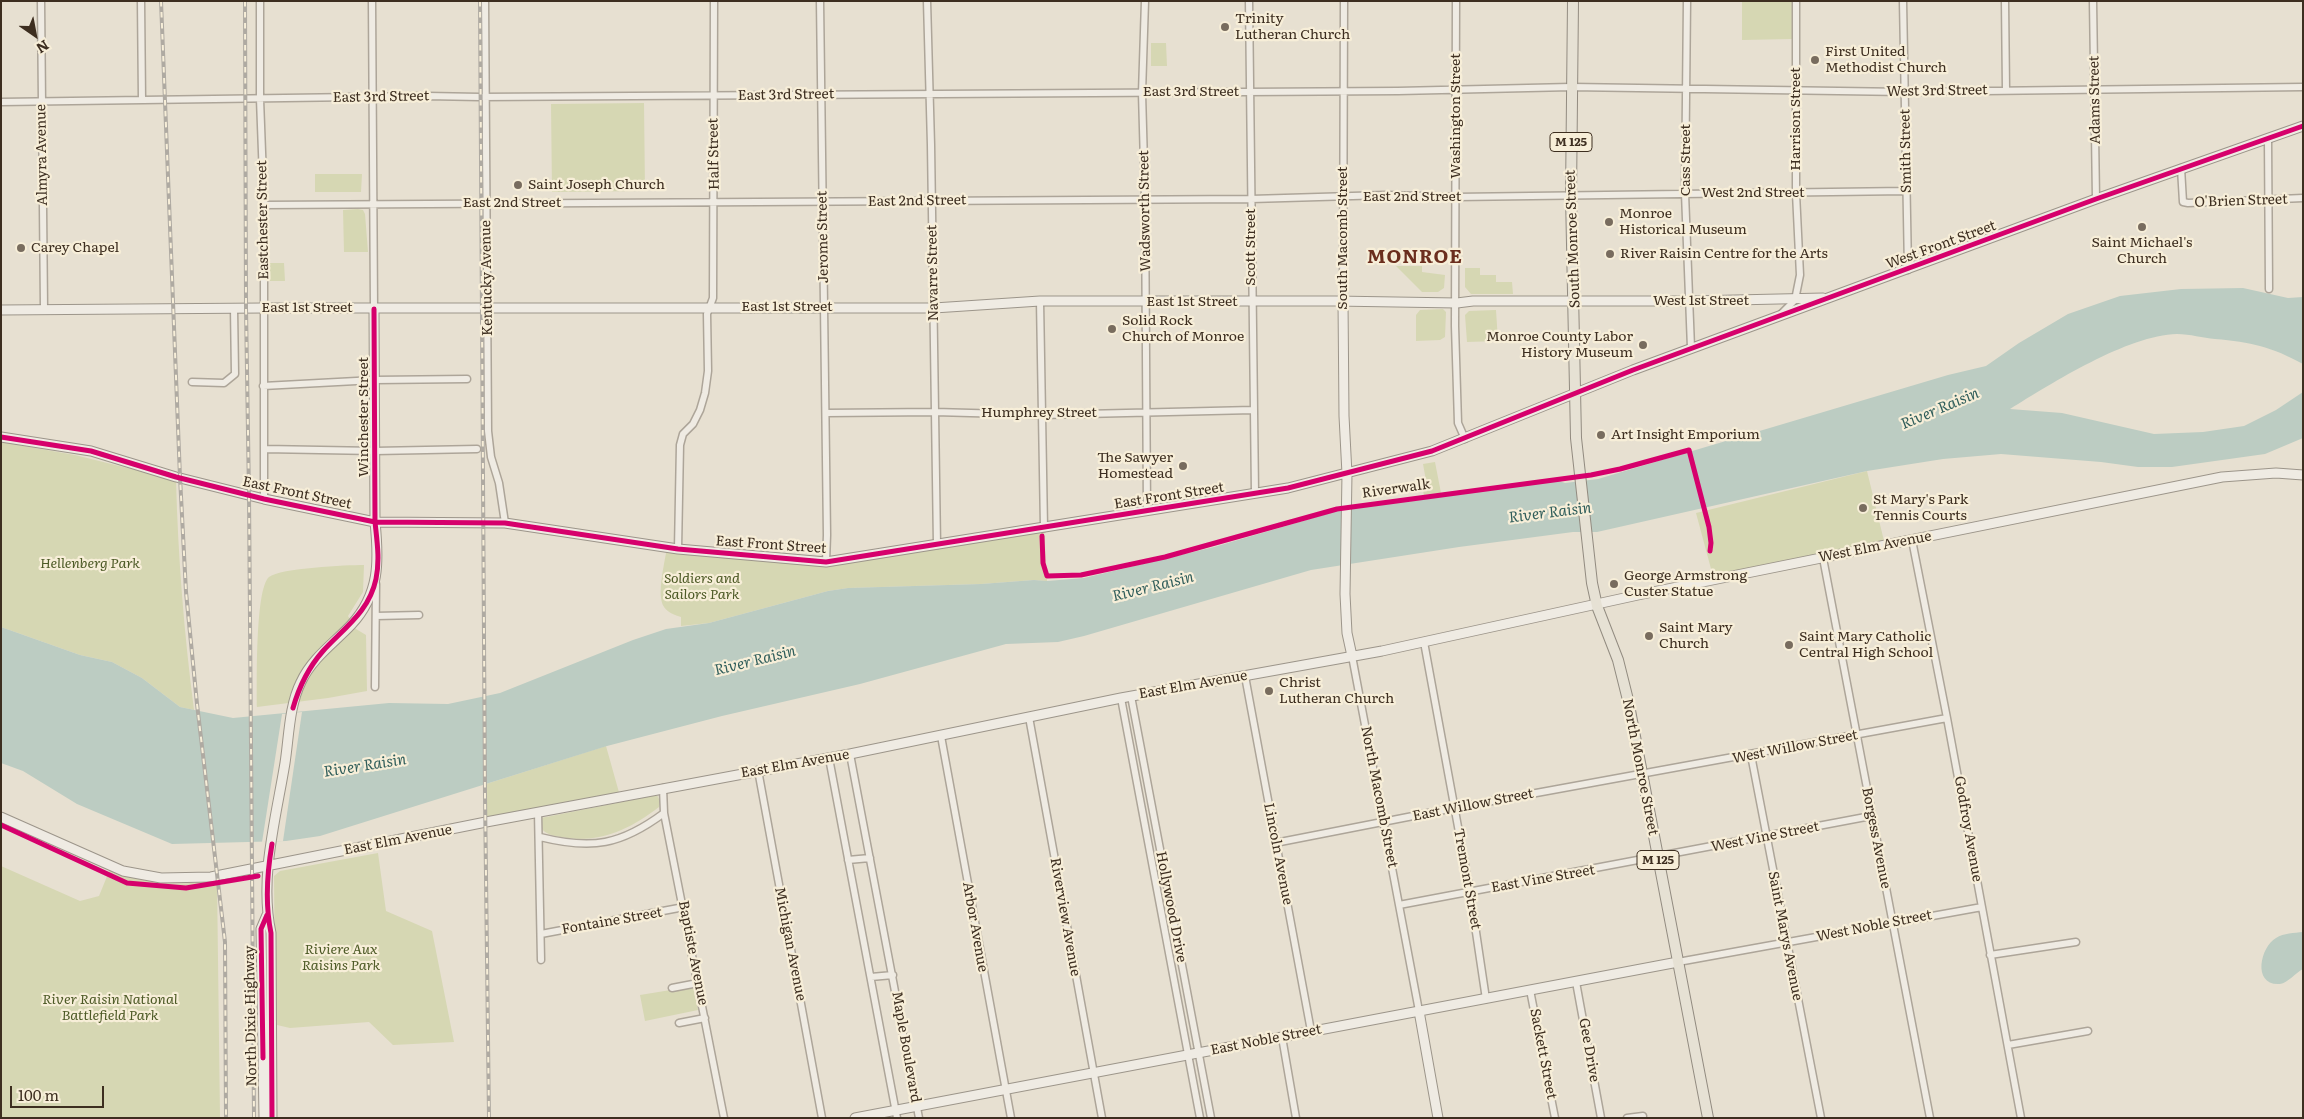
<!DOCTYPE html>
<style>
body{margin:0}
#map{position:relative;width:2304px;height:1119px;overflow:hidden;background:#e7e0d1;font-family:Literata,serif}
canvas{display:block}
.frame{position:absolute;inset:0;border:2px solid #3d2e20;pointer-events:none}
.north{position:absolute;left:10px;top:10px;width:50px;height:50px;-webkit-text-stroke:4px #f7eed8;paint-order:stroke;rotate:147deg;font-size:14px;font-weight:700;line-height:20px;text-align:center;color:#3d2e20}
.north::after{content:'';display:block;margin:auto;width:18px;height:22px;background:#3d2e20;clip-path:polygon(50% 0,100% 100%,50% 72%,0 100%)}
.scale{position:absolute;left:10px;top:1086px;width:94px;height:22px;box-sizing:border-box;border:2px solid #3d2e20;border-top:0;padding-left:6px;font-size:15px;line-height:18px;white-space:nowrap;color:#3d2e20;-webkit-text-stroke:4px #f7eed8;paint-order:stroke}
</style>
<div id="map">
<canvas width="2304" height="1119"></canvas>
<div class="frame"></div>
<div class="north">N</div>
<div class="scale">100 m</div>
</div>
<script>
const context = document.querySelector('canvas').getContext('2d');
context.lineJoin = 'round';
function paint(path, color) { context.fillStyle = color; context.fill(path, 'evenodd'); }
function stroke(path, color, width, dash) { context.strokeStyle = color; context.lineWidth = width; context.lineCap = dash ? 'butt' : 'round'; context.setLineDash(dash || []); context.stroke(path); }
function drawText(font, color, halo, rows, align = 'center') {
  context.font = font + ' Literata,serif'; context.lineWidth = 4.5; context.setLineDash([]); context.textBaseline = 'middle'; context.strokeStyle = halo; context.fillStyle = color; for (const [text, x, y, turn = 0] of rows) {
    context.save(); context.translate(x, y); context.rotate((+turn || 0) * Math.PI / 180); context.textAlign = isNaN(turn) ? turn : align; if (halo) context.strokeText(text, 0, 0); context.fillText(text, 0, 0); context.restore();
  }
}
paint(new Path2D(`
 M1742,1H1793V39L1742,40Z
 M1151,43H1166L1167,66H1151Z
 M644,103L645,191L552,192L551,104Z
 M315,174H362L361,192H315Z
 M358,209L363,210L365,214L368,252H344L343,210Z
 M267,263H284L285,281H267Z
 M1396,266H1422V272L1445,275L1444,288L1438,292H1422Z
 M1465,268H1480V275H1496V282H1512L1513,294H1471L1465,287Z
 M1443,309L1446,312L1445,337L1440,340L1416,341V315L1420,310Z
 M1496,310L1498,341L1467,342L1465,315L1469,311Z
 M1,442L75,455L176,480C178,557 184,633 194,710L180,707L142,678L112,662L80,655L1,627Z
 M1435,462L1441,493L1424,495L1422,487L1427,486L1423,464Z
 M1867,471L1885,545L1714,580L1696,513Z
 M1044,528L1047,581L1034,580L981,584L848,588L828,591L709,623L681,626V617C675,615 668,613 664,607C656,595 665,562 667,547L826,562Z
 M364,565L363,592L348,616L356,629L366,635L367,691L328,698L257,707C257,685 255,589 269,577C280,568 347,565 364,565Z
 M606,746L620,796L486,822V784Z
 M657,795L660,801L659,807C629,830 599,844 561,837C554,836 544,834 541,827V818Z
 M378,853L386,911L432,931L454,1042L393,1045L369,1022L290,1028L277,1025L275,986L274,876L280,871Z
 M1,866L80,901L99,896L110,869C145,885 179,886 217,880L220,1118H1Z
 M689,987L694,989L698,1010L645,1021L640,995Z`), '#d6d7b3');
paint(new Path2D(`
 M2243,288L2288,298L2303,297V364C2272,347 2251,342 2215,339C2203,338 2190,334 2177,334C2128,335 2052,383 2010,409L2062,413L2154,434L2203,432L2244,426L2276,410L2303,392V438L2265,454L2172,467H2138L2101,462L2001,454L1943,459L1867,471L1597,532H1573L1459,547L1311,570L1084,636L1058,642L1006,644L860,684L722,716L607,746L320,836L286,841L172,844L77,804L23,771L1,763V627L80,655L112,662L142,678L180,707L233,718L389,703L448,704L500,693L633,640L666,629L709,623L828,591L848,588L981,584L1034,580L1047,581L1084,578L1214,547L1337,511L1559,481L1565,483L1598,479L1948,375L1986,366L2019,343L2068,314L2120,296L2181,289Z
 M2303,932V969C2295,973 2288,983 2280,984C2252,986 2260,947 2276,938C2284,933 2294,933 2303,932Z`), '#bcccc2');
paint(new Path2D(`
 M302,712L283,841L262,842L282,714Z`), '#e7e0d1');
const street = new Path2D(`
 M41,1L44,309
 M141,1L142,100
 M260,1V99L264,205V499
 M372,1L374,309
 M485,1L488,431L491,457L499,483L505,523
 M820,1L827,535L826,562
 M927,1L931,145L937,545
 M1145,1L1142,93L1145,199L1147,511
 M1249,1L1255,493
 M1456,1L1455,326L1458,423L1465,439
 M1687,1L1685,193L1691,348
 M1903,1L1908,270
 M2005,1L2006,90
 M2093,1L2096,199
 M1,102L427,96L480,97L1398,91L1571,87L1905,92L2303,87
 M2268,139L2269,289
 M2181,168L2183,202L2188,203L2303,198
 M264,205L1251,199L1386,195L1456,197L1906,191
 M1040,301L1044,528
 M1343,301L1344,1
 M1781,314L1795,300L1800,275L1796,193V1
 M192,382L224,383L235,374L234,308
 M263,386L375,380L467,379
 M826,413L935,412L1042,415L1253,410
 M265,449L375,451L477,449
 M1912,540L1947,718L2021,1118
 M678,549L680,445L683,434L693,424L700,410L705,393L708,371L707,314L713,298L714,1
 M1823,558L1930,1118
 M376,616L419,615
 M1424,642L1470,892L1486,999
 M1352,656L1419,1011
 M1245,676L1311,1031
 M375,687L376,584
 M1131,696L1211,1118
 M1121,698L1200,1118
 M1029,717L1102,1118
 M941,736L1011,1118
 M850,754L919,1118
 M1751,755L1821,1118
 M829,758L897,1118
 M758,770L822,1118
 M663,788L664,813L724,1118
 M538,812L541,960
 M540,837C592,850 621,845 664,813
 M1275,843L1454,808L1947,718
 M848,860L870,858
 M1399,905L1871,816
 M541,934L684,907
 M1990,955L2076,942
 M1678,962L1982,907
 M871,977L893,975
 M1576,982L1601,1118
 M672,988L698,983
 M1530,990L1555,1118
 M679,1023L705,1018
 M1282,1037L1296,1118
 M2008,1045L2088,1031
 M1627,1118L1643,1116`);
const secondary = new Path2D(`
 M1343,301L1344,416L1347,474L1345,594L1347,633L1352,656
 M1,310L264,308H934L1040,301H1335L1457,303L1473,301H1690L1823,298
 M1,437L91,451L176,477L264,499L375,522L505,523L678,549L826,562L1288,488L1432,451L1633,370L2096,199L2303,126
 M1,817L123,871L161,878L211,877L486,822L850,754L1121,698L1382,651L1638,595L2222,477L2276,473L2303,475
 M1419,1011L1438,1118
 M264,1118L261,929L267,915
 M272,1118L271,933C259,878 276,818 285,763C289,737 289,706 301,682C312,658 334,643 351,625C380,594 379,561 375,522L374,309
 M855,1118L1678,962`);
const primary = new Path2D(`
 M1573,1L1571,196L1576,438L1592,583L1597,606L1618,660L1628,700L1708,1118`);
stroke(street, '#ada599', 9);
stroke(secondary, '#9c958a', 11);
stroke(primary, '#928b80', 12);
stroke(street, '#efebe3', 6);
stroke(secondary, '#efebe3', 9);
stroke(primary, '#e6e1d4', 10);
const rail = new Path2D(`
 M161,1L180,477L186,592L197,704L225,942L226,1118
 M245,1L246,308L249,495L254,1118
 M480,1L485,795L489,1118`);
stroke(rail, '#afaaa2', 4);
stroke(rail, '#f7eed8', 2, [5.5]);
stroke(new Path2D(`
 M1,437L91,451L176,477L264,499L375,522L505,523L678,549L826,562L1288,488L1432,451L1633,370L2096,199L2303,126
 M1042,536L1043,563L1047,576L1081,575L1165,557L1337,509L1591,475L1620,469L1689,450L1709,527L1711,543L1710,551
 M293,708C299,687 308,668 323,651C344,628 369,612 376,579C380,560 377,541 375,522L374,309
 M1,825L127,883L186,888L258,876
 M263,1058L261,929L267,915
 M272,1118L271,933C265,904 267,873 272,844`), '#d6006c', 5);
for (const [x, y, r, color] of [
 [1225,27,5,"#786c5e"],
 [1815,60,5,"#786c5e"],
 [518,185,5,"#786c5e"],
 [1609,222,5,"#786c5e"],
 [2142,227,5,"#786c5e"],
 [21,248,5,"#786c5e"],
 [1610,254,5,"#786c5e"],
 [1112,329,5,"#786c5e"],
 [1643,345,5,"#786c5e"],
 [1601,435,5,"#786c5e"],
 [1183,466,5,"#786c5e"],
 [1863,508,5,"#786c5e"],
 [1614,584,5,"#786c5e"],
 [1649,636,5,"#786c5e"],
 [1789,645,5,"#786c5e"],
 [1269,691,5,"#786c5e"]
]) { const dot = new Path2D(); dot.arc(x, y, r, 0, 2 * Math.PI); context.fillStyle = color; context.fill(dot); stroke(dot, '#f7eed8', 2); }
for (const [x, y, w] of [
 [1571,142,42],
 [1658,860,42]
]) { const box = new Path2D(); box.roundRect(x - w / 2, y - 9.5, w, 19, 4); context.fillStyle = '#f7eed8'; context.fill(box); stroke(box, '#3d2e20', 1); }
drawText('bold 12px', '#3d2e20', null, [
 ["M 125",1571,142],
 ["M 125",1658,860]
]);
drawText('14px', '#3d2e20', '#f7eed8', [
 ["Trinity",1235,19],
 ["Lutheran Church",1235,35],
 ["First United",1825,52],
 ["Methodist Church",1825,68],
 ["Saint Joseph Church",528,185],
 ["Monroe",1619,214],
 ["Historical Museum",1619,230],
 ["Saint Michael's",2142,243,"center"],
 ["Church",2142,259,"center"],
 ["Carey Chapel",31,248],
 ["River Raisin Centre for the Arts",1620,254],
 ["Solid Rock",1122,321],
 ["Church of Monroe",1122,337],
 ["Monroe County Labor",1633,337,"right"],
 ["History Museum",1633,353,"right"],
 ["Art Insight Emporium",1611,435],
 ["The Sawyer",1173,458,"right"],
 ["Homestead",1173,474,"right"],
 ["St Mary's Park",1873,500],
 ["Tennis Courts",1873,516],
 ["George Armstrong",1624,576],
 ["Custer Statue",1624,592],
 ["Saint Mary",1659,628],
 ["Church",1659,644],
 ["Saint Mary Catholic",1799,637],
 ["Central High School",1799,653],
 ["Christ",1279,683],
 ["Lutheran Church",1279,699]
], 'left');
drawText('14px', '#3d2e20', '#f7eed8', [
 ["West 3rd Street",1937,91,-1],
 ["East 3rd Street",1191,92],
 ["East 3rd Street",786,95,-1],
 ["East 3rd Street",381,97,-1],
 ["Adams Street",2095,100,-91],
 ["Washington Street",1456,116,-90],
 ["Harrison Street",1796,119,-90],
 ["Smith Street",1906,151,-91],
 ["Half Street",714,154,-91],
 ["Almyra Avenue",42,155,-91],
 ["Cass Street",1686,160,-90],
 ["West 2nd Street",1753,193],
 ["East 2nd Street",1412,197],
 ["East 2nd Street",917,201,-1],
 ["O'Brien Street",2241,201,-2],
 ["East 2nd Street",512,203],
 ["Wadsworth Street",1145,211,-91],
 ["Eastchester Street",263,220,-91],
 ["Jerome Street",823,237,-91],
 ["South Macomb Street",1343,238,-90],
 ["South Monroe Street",1573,239,-92],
 ["West Front Street",1941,245,-20],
 ["Scott Street",1251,247,-90],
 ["Navarre Street",933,273,-91],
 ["Kentucky Avenue",487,278,-91],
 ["West 1st Street",1701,301],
 ["East 1st Street",1192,302],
 ["East 1st Street",787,307],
 ["East 1st Street",307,308],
 ["Humphrey Street",1039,413],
 ["Winchester Street",364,417,-90],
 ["Riverwalk",1396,489,-8],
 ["East Front Street",297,493,12],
 ["East Front Street",1169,496,-9],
 ["East Front Street",771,545,4],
 ["West Elm Avenue",1875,547,-11],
 ["East Elm Avenue",1193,685,-10],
 ["West Willow Street",1795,747,-11],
 ["East Elm Avenue",795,764,-10],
 ["North Monroe Street",1640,767,79],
 ["North Macomb Street",1379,797,79],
 ["East Willow Street",1473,805,-11],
 ["Godfroy Avenue",1968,829,80],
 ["West Vine Street",1765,837,-11],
 ["Borgess Avenue",1876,838,79],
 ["East Elm Avenue",398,840,-11],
 ["Lincoln Avenue",1278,854,79],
 ["Tremont Street",1467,879,80],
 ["East Vine Street",1543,879,-10],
 ["Hollywood Drive",1171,907,79],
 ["Riverview Avenue",1065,917,80],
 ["Fontaine Street",612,921,-10],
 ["West Noble Street",1874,926,-11],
 ["Arbor Avenue",975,927,80],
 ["Saint Marys Avenue",1785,936,79],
 ["Michigan Avenue",790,944,79],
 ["Baptiste Avenue",693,953,79],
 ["North Dixie Highway",251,1016,-91],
 ["East Noble Street",1266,1040,-11],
 ["Maple Boulevard",906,1047,80],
 ["Gee Drive",1589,1050,80],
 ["Sackett Street",1543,1054,79]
]);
drawText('italic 14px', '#4d5a26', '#f7eed8', [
 ["Hellenberg Park",90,564],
 ["Soldiers and",702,579],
 ["Sailors Park",702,595],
 ["Riviere Aux",341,950],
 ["Raisins Park",341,966],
 ["River Raisin National",110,1000],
 ["Battlefield Park",110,1016]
]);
drawText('italic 15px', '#2f5d5a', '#f7eed8', [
 ["River Raisin",1940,409,-23],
 ["River Raisin",1550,513,-7],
 ["River Raisin",1153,587,-14],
 ["River Raisin",755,661,-14],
 ["River Raisin",365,766,-9]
]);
context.letterSpacing = '1px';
drawText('bold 19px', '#6b2e1e', '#f7eed8', [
 ["MONROE",1415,257]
]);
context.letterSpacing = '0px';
</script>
